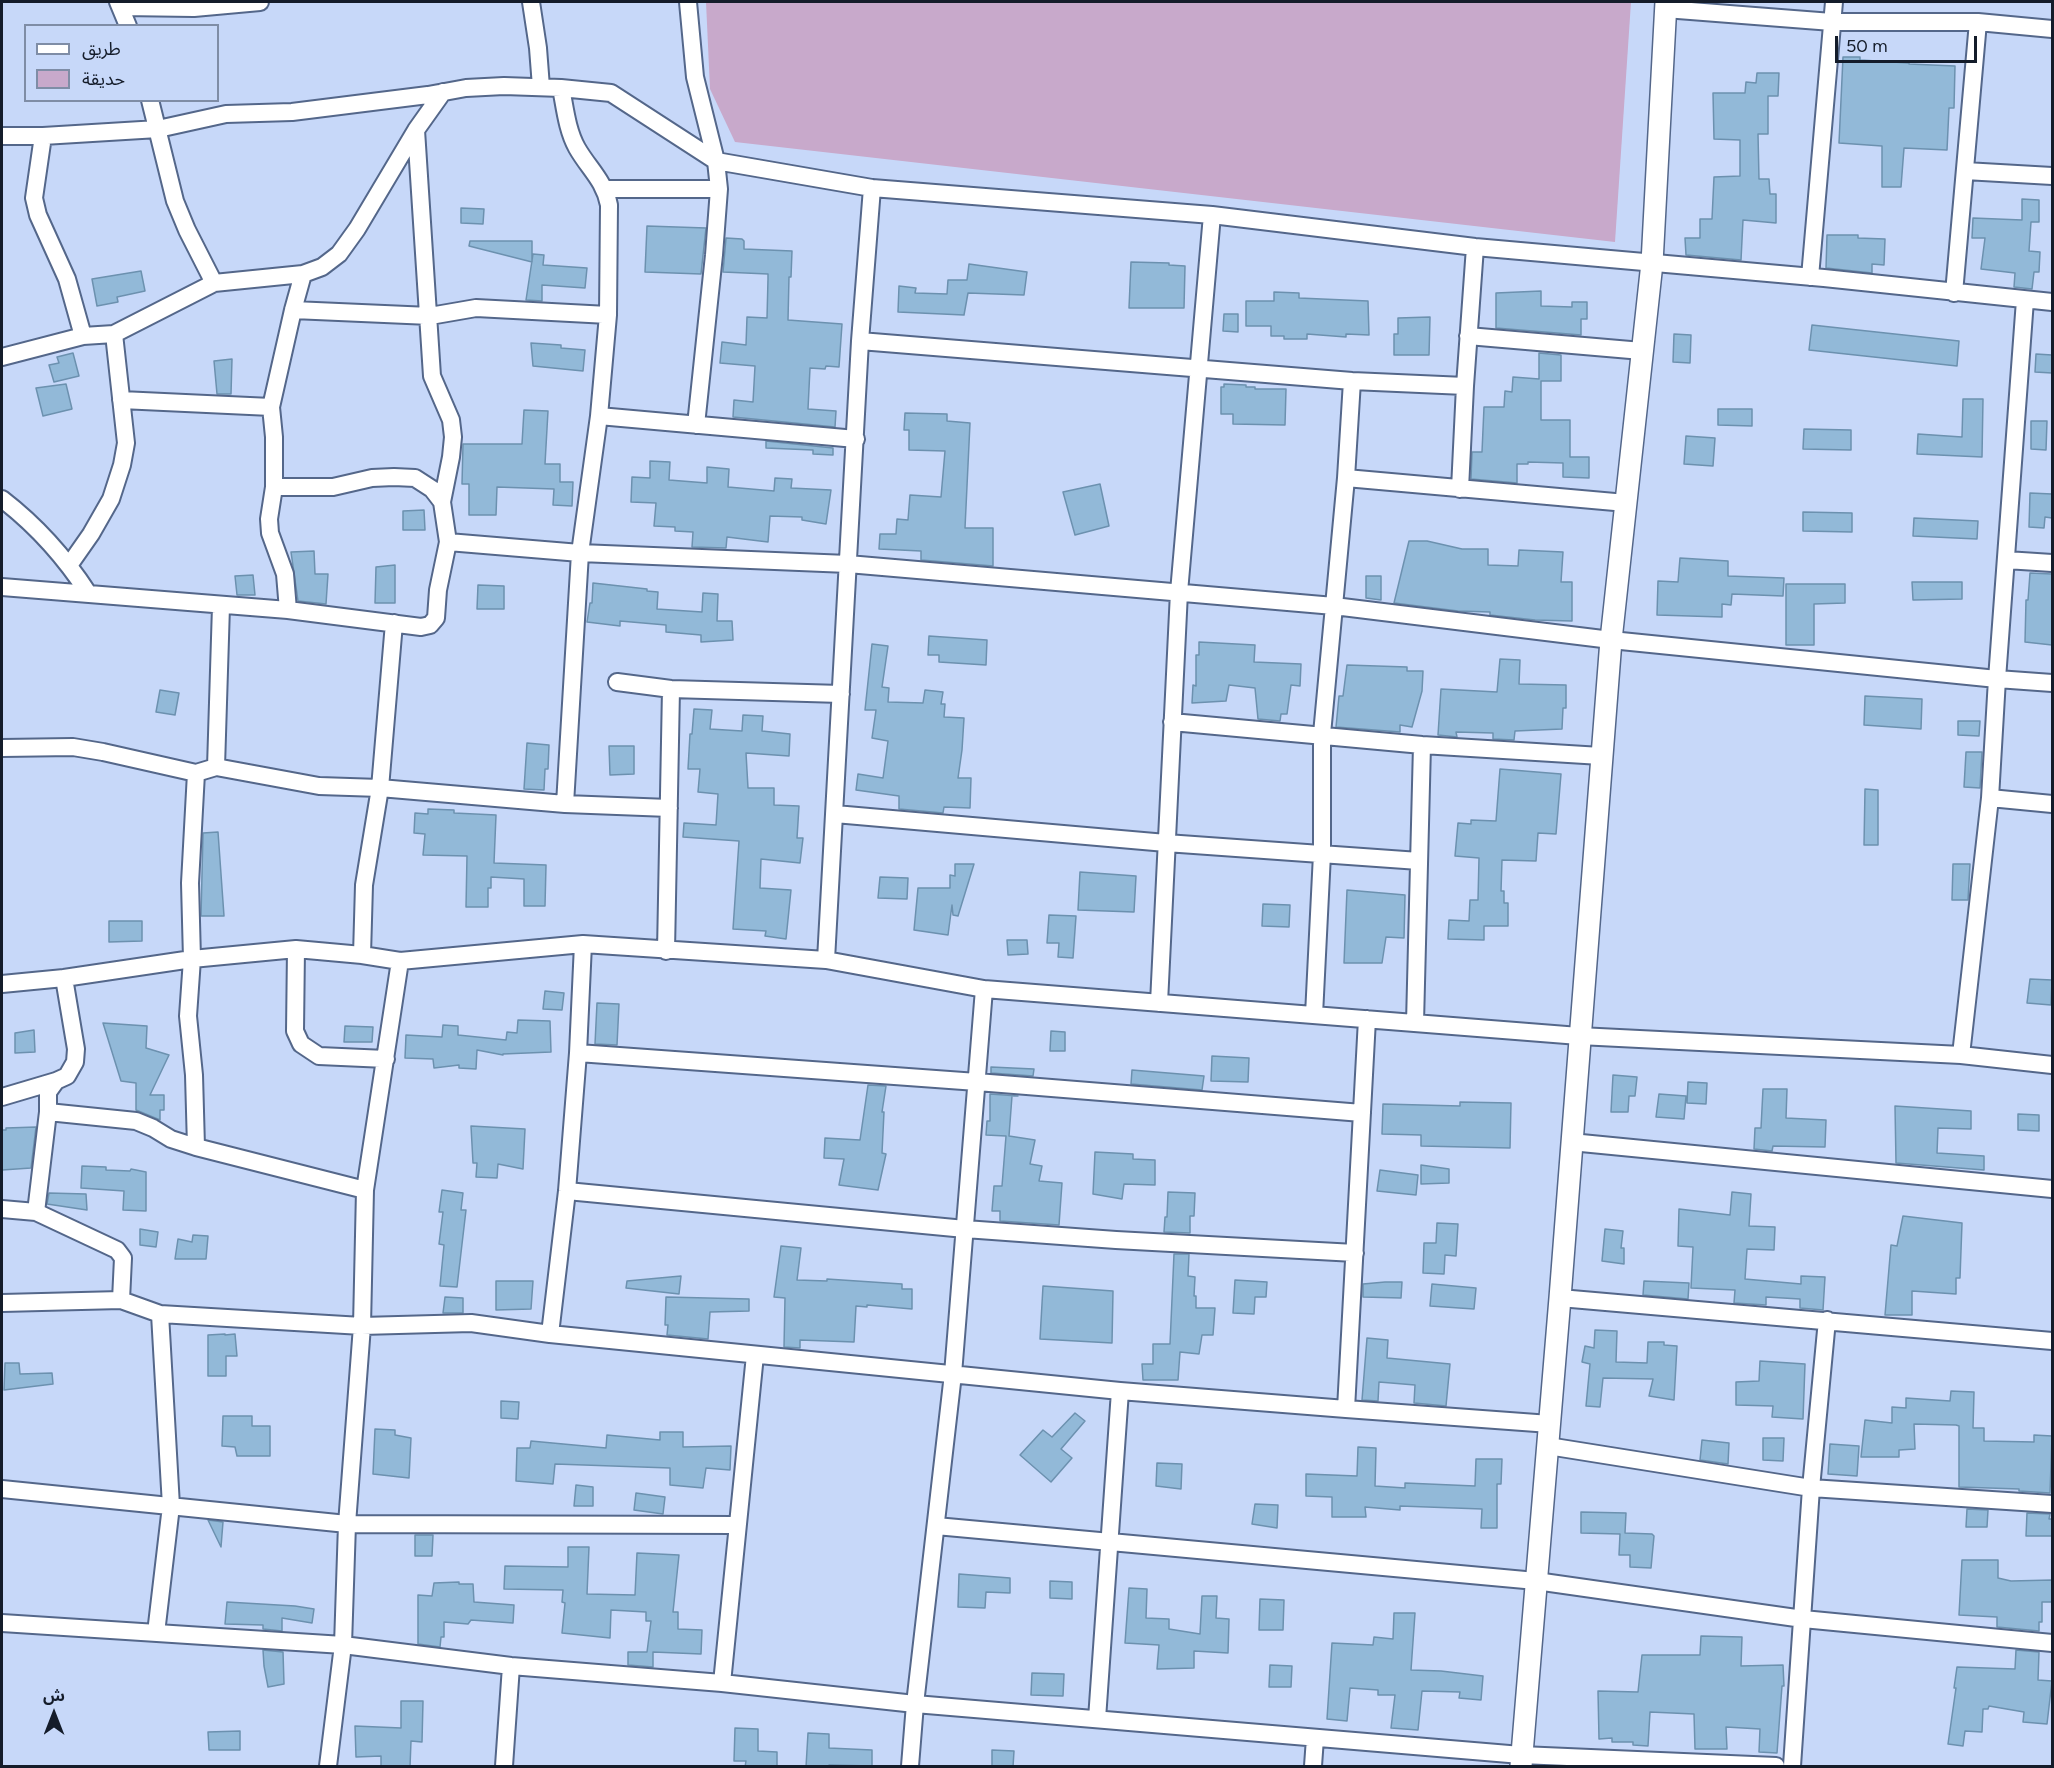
<!DOCTYPE html>
<meta charset="utf-8">
<style>
body{margin:0}
#map{position:relative;width:2054px;height:1768px;overflow:hidden;background:#c7d8f9;font-family:Figtree,"Noto Sans Arabic",sans-serif}
canvas{display:block}
.frame{position:absolute;inset:0;border:3px solid #141c2a;pointer-events:none}
.legend{position:absolute;left:24px;top:24px;width:195px;height:78px;box-sizing:border-box;background:#c7d8f9;border:2px solid #7f8da6;margin:0;padding:8px 10px;list-style:none;font-size:18px;color:#141c2a}
.legend li{display:flex;align-items:center;gap:12px;height:30px}
.legend b{width:30px;border:2px solid #7f8da6}
.north{position:absolute;left:24px;top:1684px;width:60px;height:60px;-webkit-text-stroke:4px #c7d8f9;paint-order:stroke;rotate:0deg;font-size:16px;font-weight:700;line-height:24px;text-align:center;color:#141c2a}
.north::after{content:'';display:block;margin:auto;width:21px;height:27px;background:#141c2a;clip-path:polygon(50% 0,100% 100%,50% 72%,0 100%)}
.scale{position:absolute;left:1835px;top:36px;width:142px;height:27px;box-sizing:border-box;border:3px solid #141c2a;border-top:0;padding-left:8px;font-size:18px;line-height:21px;white-space:nowrap;color:#141c2a;-webkit-text-stroke:4px #c7d8f9;paint-order:stroke}
</style>
<div id="map">
<canvas width="2054" height="1768"></canvas>
<div class="frame"></div>
<ul class="legend">
<li><b style="height:8px;background:#fff"></b>طريق</li>
<li><b style="height:16px;background:#c8a9cb"></b>حديقة</li>
</ul>
<div class="north">ش</div>
<div class="scale">50 m</div>
</div>
<script>
const context = document.querySelector('canvas').getContext('2d');
context.lineJoin = 'round';
function paint(path, color) { context.fillStyle = color; context.fill(path, 'evenodd'); }
function stroke(path, color, width, dash) { context.strokeStyle = color; context.lineWidth = width; context.lineCap = dash ? 'butt' : 'round'; context.setLineDash(dash || []); context.stroke(path); }
paint(new Path2D(`
 M706,2H1631L1615,242L735,142L710,89Z`), '#c8a9cb');
const building = new Path2D(`
 M1843,57H1860V60L1909,63V64L1955,66L1954,108H1949L1947,150L1904,148L1901,187H1882V146L1839,143Z
 M1757,73H1779L1778,96H1768V134H1758L1759,179H1769L1770,194H1776V223L1743,220L1741,260L1686,255L1685,238H1700V219H1712L1714,177L1740,176V140L1714,139L1713,93H1745L1746,82L1756,83Z
 M2022,199L2039,200V222H2031L2029,251L2040,252L2039,272H2034L2032,289L2014,287L2015,273L1981,269L1985,238H1972L1973,218L2022,220Z
 M461,208L484,209L483,224L461,223Z
 M647,226L706,228L701,274L645,272Z
 M1827,235H1858V238L1885,239L1884,265L1872,264V273L1826,268Z
 M726,238L742,239L744,241V249L792,251L791,277H789L788,320L842,324L839,367L826,366L825,369L810,368L808,409L836,411L835,427L733,417L734,400L753,402L755,366L720,363L722,342L746,345L747,317L767,318L768,279V274L723,272Z
 M470,241H532V262L469,246Z
 M533,254L544,255L543,265L587,268L585,288L542,285V301L526,300Z
 M1131,262L1169,263V265L1185,266L1184,308H1129Z
 M969,264L1027,272L1024,295L968,293L964,315L898,312L899,286L916,288L915,293L947,294L948,280H967Z
 M141,271L145,291L117,297L118,302L97,306L92,279Z
 M1541,291V306L1572,307V302H1587V319H1581V335L1496,328V293Z
 M1274,292L1299,293V298L1368,301L1369,335L1346,334V337L1307,334V339H1284V336H1271V326H1246V301H1274Z
 M1224,314H1238V332L1223,331Z
 M1430,317L1429,355H1394V334H1398V318Z
 M1812,325L1959,341L1957,366L1809,350Z
 M1674,334L1691,335L1690,363L1673,362Z
 M531,343L561,345V348L585,350L583,371L533,366Z
 M73,353L79,376L54,382L49,365L59,363L57,357Z
 M1539,353L1561,355V381H1541V420H1570V457H1589V478L1563,477V463L1528,462V464H1517V483L1471,479L1472,452H1482L1484,407H1504L1505,391L1512,392L1513,377L1539,379Z
 M2036,354L2052,355V373L2035,372Z
 M232,359L231,394H217L214,361Z
 M66,384L72,409L43,416L36,388Z
 M1224,384L1246,385V387H1255V389H1286L1285,425L1233,424V414H1221V387H1224Z
 M1963,399H1983L1982,457L1917,454L1918,434L1962,437Z
 M1718,409H1752V426L1718,425Z
 M524,410L548,411L545,464H560V482H573L572,506L553,505L554,489L497,487L496,515H469V484H462L463,444H522Z
 M905,413L947,414V421L970,423L965,528H993V566L921,560V551L879,549L880,534H896L897,519L908,520L910,495L941,497L945,451L909,450V430H904Z
 M2031,421H2047L2046,450L2031,449Z
 M1804,429L1851,430V450L1803,449Z
 M1686,436L1715,438L1713,466L1684,464Z
 M766,441L833,448V455L813,454V450L766,448Z
 M650,461L670,462L669,480L707,483V467L729,469L728,487L774,491L775,478L792,479L791,488L831,490L826,524L802,520V517L770,516L768,542L727,537L726,548L692,547L693,532L675,531V527L654,526L656,503L631,502L632,477L650,478Z
 M1100,484L1109,526L1075,535L1063,492Z
 M2030,493L2052,494V518L2045,517L2044,528L2029,527Z
 M424,510L425,530H403V511Z
 M1803,512L1852,513V532L1803,531Z
 M1914,518L1978,521L1977,539L1913,536Z
 M1409,541H1427L1462,549H1488V565L1518,566L1519,550L1563,552L1561,582H1572V621L1535,620L1490,615V612L1458,611L1394,603Z
 M314,551L315,574H328L326,604L298,601L291,552Z
 M1680,558L1728,561V576L1784,578L1783,596L1732,594L1731,605L1722,604V617L1657,615L1658,581L1678,582Z
 M395,565V603H375L376,567Z
 M2030,573L2052,574V645L2025,642L2026,600H2028Z
 M253,575L255,595H237L235,576Z
 M1366,576H1381V600L1366,598Z
 M1912,582H1962V599L1913,600Z
 M593,583L647,589V591L658,592L657,609L702,612L703,593L718,594L717,621H732L733,640L701,642V635L666,632V625L620,621V626L587,622L590,603H592Z
 M1786,584H1845V603L1814,604V645H1786Z
 M478,585L504,586V609H477Z
 M929,636L987,640L986,665L939,662V655H928Z
 M1199,642L1255,645L1254,662L1301,664L1300,686L1291,685L1287,714H1281L1280,721L1258,719L1255,688L1229,685L1226,701L1192,703L1193,685L1196,686V655H1199Z
 M872,644L888,646L882,687L889,688L888,702L923,703L925,690L943,692L941,704H945L944,717L964,718L962,750L958,778H971L970,808L944,807L943,813L899,809V796L856,790L858,774L883,778L888,741L872,738L876,710H865Z
 M1500,659L1520,660L1519,684L1566,685V708H1563L1562,729L1515,731L1514,740L1493,739V733L1456,732L1457,737L1438,735L1441,689L1497,692Z
 M1347,665L1407,667V671H1423L1422,691L1412,727L1400,725V732L1336,727L1339,696H1343Z
 M160,690L179,693L175,715L156,712Z
 M1865,696L1922,699L1921,729L1864,725Z
 M694,709L712,710L710,729L742,731L743,715L763,716L762,731L790,734L789,756L746,753L748,788H774V805L799,806L797,838H803L800,863L761,859L760,888L791,890L786,939L765,936L766,931L733,929L739,841L683,837L684,823L716,825L718,794L698,792L700,769H688L690,734H692Z
 M1958,721H1980L1979,736L1958,735Z
 M527,743L549,745L548,769H545L544,790L524,789Z
 M609,746H634V774L610,775Z
 M1966,752H1982L1980,788L1964,787Z
 M1500,769L1561,774L1556,834L1538,833L1536,861L1502,860L1501,891H1504V903H1508V926H1484V940L1448,939L1449,920L1469,921L1470,900H1478L1479,858L1455,856L1458,823L1471,824V820L1496,821Z
 M1865,789L1878,790V845H1864Z
 M428,809L454,810V813L496,815L494,863L546,865L545,906H524V879L491,877V888H488V907H466L467,856L423,855L425,834L414,833L415,813L428,814Z
 M218,832L224,916H201L203,833Z
 M955,864H974L958,916L953,915L952,905L948,935L914,930L918,888H950V875L955,876Z
 M1953,864H1970L1968,900H1952Z
 M1080,872L1136,876L1134,912L1078,910Z
 M880,877L908,878L907,899L878,898Z
 M1347,890L1405,895L1404,938L1386,937L1382,963H1344Z
 M1263,904L1290,905L1289,927L1262,926Z
 M1049,915L1076,916L1073,958L1058,957L1059,943H1047Z
 M109,921H142V941L109,942Z
 M1007,940H1027L1028,954L1008,955Z
 M2030,979L2052,980L2051,1005L2027,1003Z
 M545,991L564,993L562,1010L543,1009Z
 M597,1003L619,1004L617,1045L595,1044Z
 M518,1020L550,1021L551,1052L503,1054V1055L477,1050L476,1069L459,1068V1065L434,1068L433,1059L405,1058L406,1035L442,1037L443,1025L458,1026V1035L506,1040L507,1032L517,1033Z
 M103,1023L147,1026L146,1048L169,1055L150,1095H164V1110H160V1120L136,1110V1083L121,1081Z
 M345,1026L373,1027L372,1042H344Z
 M34,1030L35,1052L15,1053V1033Z
 M1051,1031L1065,1032V1051H1050Z
 M1212,1056L1249,1058L1248,1082L1211,1081Z
 M991,1067L1034,1069L1033,1076L991,1073Z
 M1132,1070L1204,1076L1202,1090L1131,1084Z
 M1613,1075L1637,1077L1635,1096H1629L1628,1112H1611Z
 M1688,1082L1707,1083L1706,1104L1687,1103Z
 M868,1085L886,1086L882,1112H884L882,1153L886,1154L878,1190L839,1185L844,1159L824,1158L825,1138L860,1140Z
 M1763,1089H1787L1786,1118L1826,1120L1825,1147L1773,1146L1772,1151L1754,1149L1755,1128H1761Z
 M990,1094L1018,1096H1012L1009,1136L1035,1140L1030,1164L1042,1166L1039,1181L1062,1183L1059,1225L1000,1221V1211H992L994,1186H1002L1006,1136L986,1135L987,1121H990Z
 M1659,1094L1686,1096L1684,1119L1656,1117Z
 M1460,1102L1511,1103L1510,1148L1421,1146V1135L1382,1134L1383,1104L1460,1106Z
 M1895,1106L1971,1111V1129L1938,1128L1937,1153L1984,1156V1170L1896,1163Z
 M2018,1114L2039,1115V1131L2018,1130Z
 M471,1126L525,1129L523,1169L498,1164L497,1178L476,1177L477,1163H473Z
 M36,1127L31,1168L2,1170V1130H6V1128Z
 M1095,1152L1133,1154V1159L1155,1160V1185L1124,1184L1122,1199L1093,1194Z
 M1421,1165L1449,1169V1183L1421,1184Z
 M82,1166L106,1167V1170L130,1171L131,1169L146,1172V1211L123,1210L124,1191L81,1188Z
 M1380,1170L1418,1175L1416,1195L1377,1191Z
 M442,1190L463,1193L461,1210H466L457,1287L440,1286L444,1245L439,1244L443,1212H439Z
 M1168,1192L1195,1193L1194,1216H1190V1233L1164,1232L1165,1217H1167Z
 M1732,1192L1751,1194L1749,1226L1775,1227L1774,1250L1747,1249L1745,1279L1801,1284V1276L1825,1277L1823,1310L1800,1308V1299L1766,1297V1305L1734,1303L1735,1290L1691,1288L1693,1247L1678,1246L1679,1209L1730,1215Z
 M49,1193L86,1194L87,1210L47,1204Z
 M1903,1216L1962,1223L1960,1278H1956V1294L1912,1291V1315H1885L1891,1245L1897,1246Z
 M1437,1223L1458,1224L1456,1256L1445,1255L1444,1274L1423,1273L1424,1243H1436Z
 M140,1229L158,1232L156,1247L140,1245Z
 M1605,1229L1623,1231L1621,1248H1624V1264L1602,1261Z
 M193,1235L208,1236L206,1259H175L178,1239L192,1242Z
 M781,1246L801,1248L797,1280L827,1281V1279L902,1284V1289H912V1309L867,1305V1307L856,1306L854,1342L800,1340V1348L784,1347L785,1298L774,1297Z
 M1174,1254H1189L1188,1276L1195,1277L1194,1296H1196V1308H1215L1213,1335H1202L1199,1354L1180,1352L1178,1380H1143L1142,1364H1153V1344H1170Z
 M681,1276L679,1294L626,1288L627,1281Z
 M1235,1280L1267,1282L1266,1297H1255L1254,1314L1233,1313Z
 M496,1281H533L531,1309L496,1310Z
 M1644,1281L1689,1283L1688,1299L1643,1295Z
 M1385,1282H1402L1401,1298L1363,1297V1284Z
 M1432,1284L1476,1288L1474,1309L1430,1306Z
 M1043,1286L1113,1291L1112,1343L1040,1339Z
 M445,1297L463,1298V1313H443Z
 M666,1297L749,1299V1311L710,1312L708,1339L667,1335L668,1325H665Z
 M1595,1330L1617,1331L1616,1362L1647,1363L1648,1342H1664V1345L1677,1346L1674,1400L1649,1396L1653,1379L1603,1378L1600,1407L1586,1406L1590,1364L1582,1362L1585,1346L1594,1348Z
 M225,1334V1335L235,1334L237,1356H226V1376H208V1335Z
 M1367,1338L1388,1340L1387,1358L1450,1364L1446,1406L1414,1403L1415,1385L1379,1382L1378,1401L1362,1400Z
 M1760,1361L1805,1364L1803,1419L1772,1417L1773,1406L1736,1405V1382L1759,1381Z
 M5,1363H19L20,1374L52,1373L53,1384L4,1390Z
 M1951,1391L1974,1392L1973,1428H1984V1441L2034,1442V1435L2052,1436L2050,1493L2019,1491V1489L1959,1487V1426L1956,1425L1914,1424L1915,1449L1899,1450V1457H1861L1865,1420L1892,1423V1407L1906,1408V1398L1950,1401Z
 M501,1401L519,1402L518,1419L501,1418Z
 M1075,1413L1085,1421L1061,1449L1072,1458L1051,1482L1020,1455L1043,1430L1052,1437Z
 M223,1416H252V1426H270V1456H237L235,1447L222,1446Z
 M375,1429L395,1430V1435L411,1438L409,1478L373,1474Z
 M660,1432H683V1447L731,1446L730,1470L706,1468L703,1488L670,1485V1468L555,1464L553,1484L516,1481L517,1448H530L531,1441L606,1448L607,1435L660,1440Z
 M1763,1438H1784L1783,1461L1763,1460Z
 M1702,1440L1729,1443L1728,1464L1700,1460Z
 M1830,1444L1859,1446L1857,1476L1828,1474Z
 M1358,1447L1376,1448L1375,1486L1405,1488V1483L1475,1486L1476,1459H1502L1501,1484H1497V1528H1481L1482,1509L1400,1506V1510L1365,1507L1366,1517H1332V1497L1306,1496V1474L1357,1476Z
 M1157,1463L1182,1464L1181,1489L1156,1486Z
 M576,1485L593,1487V1506H574Z
 M636,1493L665,1497L663,1514L634,1510Z
 M1255,1504L1278,1505L1277,1528L1252,1524Z
 M1967,1509L1988,1510L1987,1527H1966Z
 M1581,1512L1626,1513L1625,1533L1652,1534L1654,1536L1651,1568L1630,1567V1555H1619L1620,1534L1581,1533Z
 M2027,1513L2050,1514L2049,1519H2052V1536H2026Z
 M208,1520L223,1522L221,1547Z
 M415,1535H433L432,1556H415Z
 M568,1547H589L587,1594L635,1595L637,1553L679,1555L673,1612H678V1629L702,1630L701,1654L653,1652V1667L628,1665V1652H647L651,1621H646V1612L611,1610L610,1638L562,1633L565,1603L562,1602L563,1590L504,1589L505,1566L568,1567Z
 M1962,1560H1998V1578L2011,1581L2052,1580V1602H2042V1622H2039V1631L1997,1627V1617L1959,1615Z
 M959,1574L1010,1578V1593L986,1592L985,1608L958,1607Z
 M1050,1581L1072,1582V1599L1050,1598Z
 M459,1582V1584H473L474,1602L514,1605L513,1623L471,1620L468,1624L444,1622V1637H441L440,1647L418,1644V1595L432,1596L434,1583Z
 M1129,1588L1147,1589L1146,1618L1169,1619V1629L1200,1634L1202,1596H1217L1216,1618L1229,1619L1228,1653L1194,1651V1668L1157,1669L1159,1645L1125,1643Z
 M1260,1599L1284,1600L1283,1630H1259Z
 M227,1602L295,1606L314,1609L312,1623L282,1618V1631L263,1629V1625L225,1624Z
 M1394,1613H1415L1411,1670L1441,1671L1483,1676L1481,1700L1459,1698L1460,1692L1422,1691L1418,1730L1391,1728L1395,1695H1378V1690L1350,1688L1347,1721L1327,1719L1332,1643L1373,1645L1374,1637L1393,1639Z
 M1701,1636L1742,1637L1741,1666L1783,1665L1784,1686H1782L1777,1753L1759,1752L1760,1729L1726,1727L1727,1749H1695L1694,1714L1650,1712L1648,1746L1633,1745V1742H1612V1738L1599,1739L1598,1691L1638,1692L1642,1655H1700Z
 M263,1650L283,1652L284,1684L268,1687L264,1666Z
 M2016,1650L2039,1652L2038,1680L2052,1681L2047,1724L2023,1722L2024,1712L1989,1706L1988,1709H1983L1982,1732L1965,1731L1963,1746L1948,1744L1956,1688H1954L1957,1667L2015,1669Z
 M1270,1665L1292,1666L1291,1687H1269Z
 M1032,1673L1064,1674L1063,1696L1031,1695Z
 M401,1701H423L422,1742L411,1741L410,1767H381V1756L356,1757L355,1726L401,1728Z
 M735,1728L758,1729V1751L777,1752V1767H745L746,1761H734Z
 M240,1731V1750H209L208,1732Z
 M808,1733L829,1734V1748L872,1750V1766L829,1765V1767H806Z
 M992,1750L1014,1751L1013,1767H992Z`);
paint(building, '#92b9d8');
stroke(building, '#6c91af', 1.5);
const minor = new Path2D(`
 M118,2L128,26
 M531,2L538,48L541,87
 M688,2L695,77L716,161L719,189L714,255L696,425
 M122,7L194,8L260,2
 M1665,9L1832,22H1978L2052,29
 M561,88C565,108 567,130 577,148C589,169 604,180 609,205L608,315L599,416L580,553L565,804
 M150,100L175,201L187,230L214,283
 M416,130L432,376L451,420L453,437L451,457L442,502
 M2,136H43L158,129L226,114L292,112L428,95L466,88L504,86L561,88L611,93L716,161L872,188L1212,215L1475,247L1824,278L2052,302
 M43,136L34,198L38,215L67,279L83,336
 M1965,171L2052,176
 M606,189H719
 M1810,277L1834,2
 M1954,293L1978,22
 M293,310L430,316L476,308L608,315
 M1468,336L1642,351
 M860,341L1352,381L1465,386
 M2,357L83,336L114,334L214,283L303,274L322,267L339,254L357,229L416,130L443,92
 M121,400L271,407
 M599,416L856,439
 M1346,478L1626,503
 M1460,489L1465,386L1475,247
 M2,499C37,526 64,556 88,593
 M448,542L580,553L848,564L1334,606L1611,640L1997,679L2025,300
 M2006,560L2052,563
 M70,564L91,534L111,499L122,465L126,443L114,334
 M2,587L288,610L421,627L430,625L436,618L438,590L448,542L442,502L432,489L415,478L394,477L372,478L333,487H274
 M288,610L285,574L270,533L269,519L274,487V437L271,407L293,310L303,274
 M617,682L671,689L841,694
 M1172,722L1422,745L1601,756
 M2,748L73,747L103,752L196,773L216,767L319,786L380,788L565,804L669,808
 M216,767L221,606
 M1990,798L2052,804
 M835,814L1166,843L1419,861
 M296,949L295,1031L301,1044L319,1056L386,1059
 M666,951L671,689
 M362,955L364,885L380,788L394,623
 M826,960L860,341L872,188
 M2,984L64,978L192,959L296,949L362,955L400,961L583,944L826,960L984,989L1579,1036L1961,1055L2052,1065
 M1159,1003L1179,592L1212,215
 M1314,1015L1322,854V734L1346,478L1352,381
 M1415,1023L1422,745
 M578,1053L977,1082L1362,1113
 M1961,1055L1990,798L1997,679L2052,683
 M2,1097L56,1081
 M48,1112L136,1121L153,1128L171,1139L196,1147L365,1190
 M1571,1142L2052,1189
 M196,1147L194,1075L188,1016L192,959L190,883L196,773
 M567,1191L965,1229L1116,1240L1355,1253
 M2,1209L36,1212L117,1250L123,1258L121,1300
 M36,1212L48,1112V1092L56,1081L67,1076L75,1062L76,1049L64,978
 M1560,1298L2052,1341
 M2,1303L121,1300L160,1314L362,1326L471,1323L550,1334L1120,1391L1346,1409L1550,1424
 M550,1334L567,1191L578,1053L583,944
 M1346,1409L1367,1019
 M1548,1446L1811,1488L2052,1504
 M2,1489L347,1524L737,1525
 M936,1526L1536,1581L1803,1619L2052,1643
 M2,1623L343,1645L511,1666L722,1683L915,1704L1521,1755L1776,1766
 M156,1633L171,1506L160,1314
 M722,1683L755,1355
 M1097,1719L1120,1391
 M328,1766L343,1645L347,1524L362,1326L365,1190L400,961
 M504,1766L511,1666
 M910,1766L915,1704L953,1374L984,989
 M1313,1766L1315,1738
 M1792,1766L1811,1488L1827,1320`);
const tertiary = new Path2D(`
 M1521,1766L1560,1298L1611,640L1652,263L1666,2`);
stroke(minor, '#54678a', 20);
stroke(tertiary, '#54678a', 24);
stroke(minor, '#fff', 16);
stroke(tertiary, '#fff', 21);
</script>
